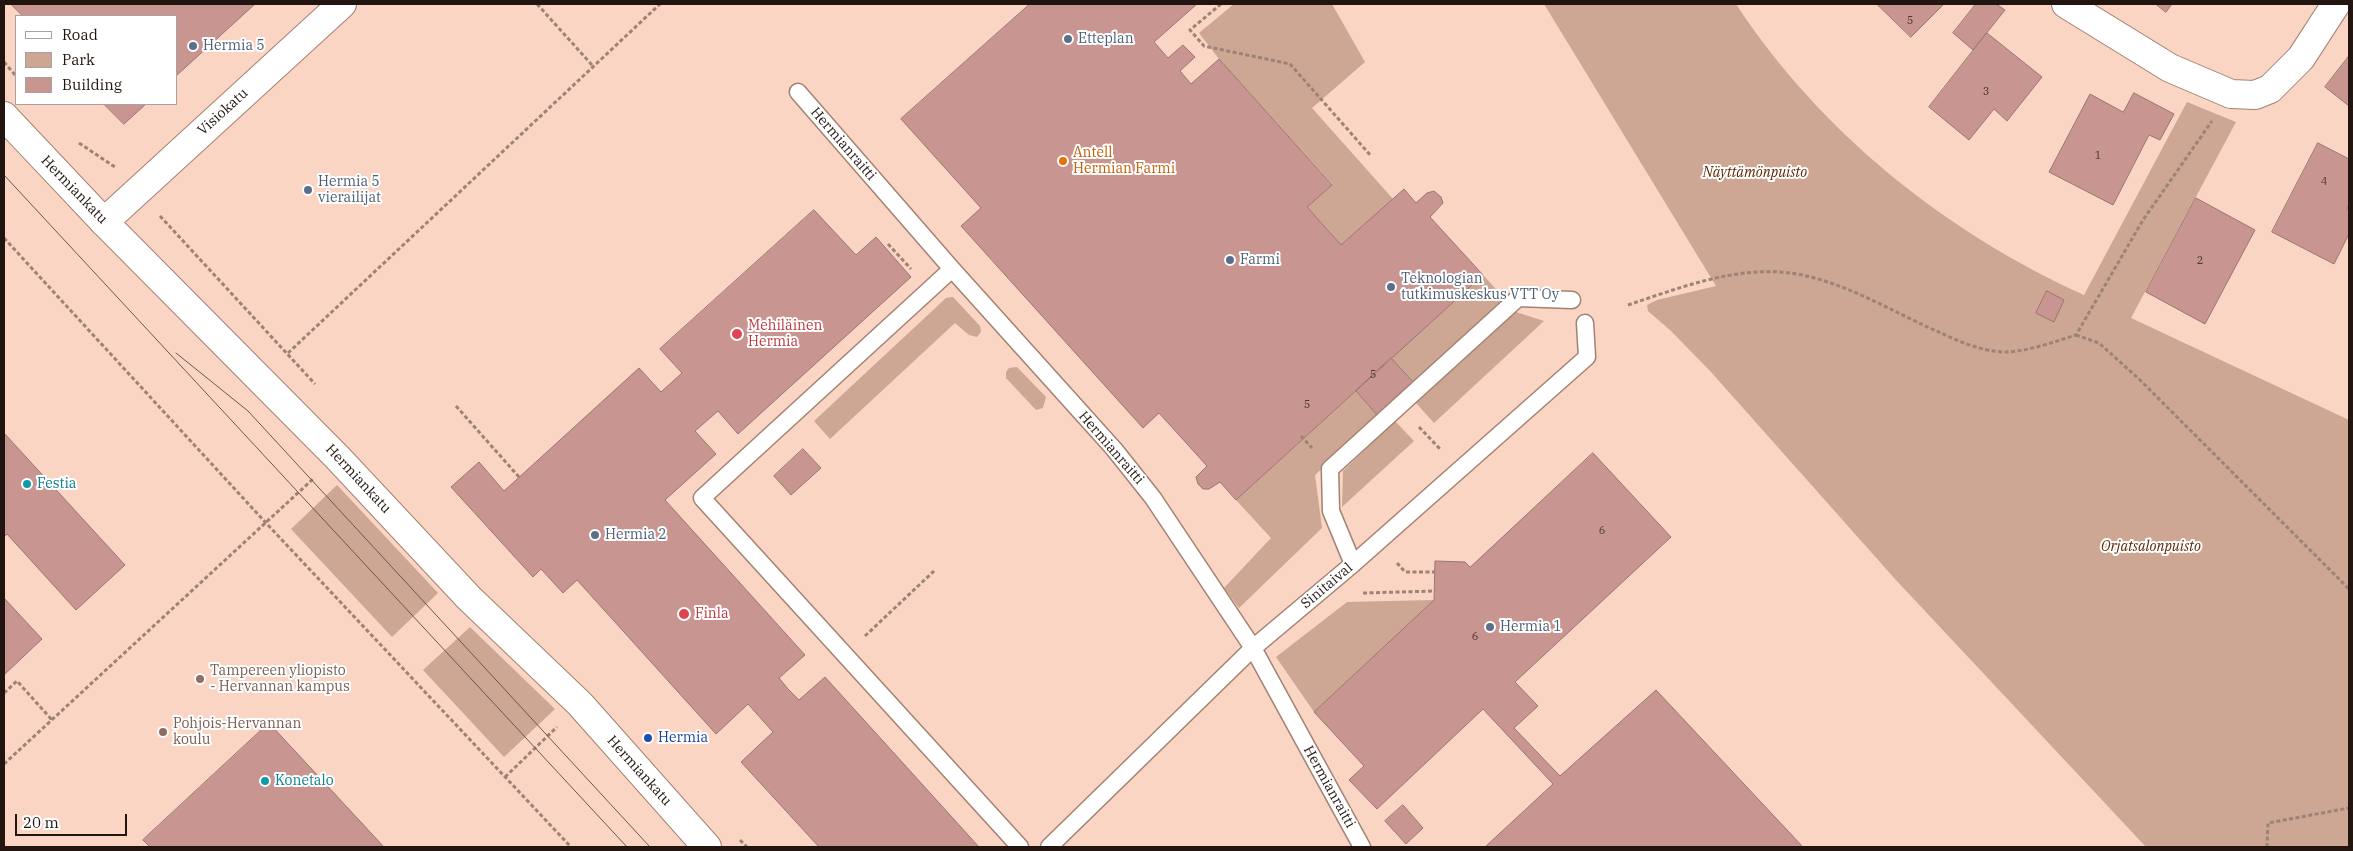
<!DOCTYPE html>
<meta charset="utf-8">
<style>
body{margin:0}
#map{position:relative;width:2353px;height:851px;overflow:hidden;background:#fad5c4;font-family:"IBM Plex Serif",serif}
canvas{display:block}
.frame{position:absolute;inset:0;border:5px solid #22150f;pointer-events:none}
.legend{position:absolute;left:15px;top:15px;width:162px;height:90px;box-sizing:border-box;background:#fff;border:1px solid #a7a19f;margin:0;padding:6px 9px;list-style:none;font-size:15px;color:#22150f}
.legend li{display:flex;align-items:center;gap:10px;height:25px}
.legend b{width:25px;border:1px solid #a7a19f}
.scale{position:absolute;left:15px;top:814px;width:112px;height:22px;box-sizing:border-box;border:2px solid #22150f;border-top:0;padding-left:6px;font-size:15px;line-height:18px;white-space:nowrap;color:#22150f;-webkit-text-stroke:4px #fff;paint-order:stroke}
</style>
<div id="map">
<canvas width="2353" height="851"></canvas>
<div class="frame"></div>
<ul class="legend">
<li><b style="height:6px;background:#fff"></b>Road</li>
<li><b style="height:14px;background:#cda694"></b>Park</li>
<li><b style="height:14px;background:#c89591"></b>Building</li>
</ul>
<div class="scale">20 m</div>
</div>
<script>
const context = document.querySelector('canvas').getContext('2d');
context.lineJoin = 'round';
function paint(path, color) { context.fillStyle = color; context.fill(path, 'evenodd'); }
function stroke(path, color, width, dash) { context.strokeStyle = color; context.lineWidth = width; context.lineCap = dash ? 'butt' : 'round'; context.setLineDash(dash || []); context.stroke(path); }
function drawText(font, color, halo, rows, align = 'center') {
  context.font = font + ' "IBM Plex Serif",serif'; context.lineWidth = 4; context.setLineDash([]); context.textBaseline = 'middle'; context.strokeStyle = halo; context.fillStyle = color; for (const [text, x, y, turn = 0] of rows) {
    context.save(); context.translate(x, y); context.rotate((+turn || 0) * Math.PI / 180); context.textAlign = isNaN(turn) ? turn : align; if (halo) context.strokeText(text, 0, 0); context.fillText(text, 0, 0); context.restore();
  }
}
paint(new Path2D(`
 M1234,4H1332L1365,62L1312,108L1393,199L1341,245L1307,207L1332,184L1219,59L1199,33Z
 M1544,4H1736C1820,132 1945,232 2084,295L2187,102L2236,122L2131,318L2349,420V847H2146L1895,579L1711,372L1671,331L1648,311L1647,305L1657,300L1716,286Z
 M1483,275L1505,299L1414,383L1391,358Z
 M953,297L980,326L981,332L977,337L969,335L955,323L830,439L814,421L946,298Z
 M1516,312L1544,321L1434,423L1416,403Z
 M1017,367L1046,397L1043,408L1036,410L1006,378V372L1009,368Z
 M1356,391L1378,416L1315,475L1322,528L1239,608L1224,588L1271,538L1236,500Z
 M1395,421L1414,441L1342,507L1343,471Z
 M337,485L438,593L392,637L291,529Z
 M1434,600L1314,712L1276,657L1347,602Z
 M470,627L555,709L504,757L423,670Z`), '#cda694');
const building = new Path2D(`
 M11,4H255L176,76V16H23Z
 M1030,4H1197L1154,42L1168,58L1183,45L1195,57L1180,71L1191,84L1219,59L1332,185L1307,207L1341,245L1404,189L1416,203L1427,193L1434,191L1441,197L1443,203L1430,217L1483,275L1236,500L1220,482L1209,489H1203L1198,484L1196,477L1207,466L1159,413L1143,428L961,226L981,208L901,119Z
 M1877,4H1944L1911,37Z
 M1976,4H1996L2005,10L1973,50L1953,33Z
 M2156,4H2172L2166,12Z
 M1987,33L2042,77L2007,121L1994,109L1969,140L1929,107Z
 M2349,56V106L2325,87Z
 M2134,93L2174,114L2160,140L2149,135L2113,205L2049,172L2090,94L2123,112Z
 M104,104H146L124,124Z
 M2318,143L2349,159V204L2347,209L2349,210V234L2334,264L2272,232Z
 M2196,198L2255,230L2205,324L2146,292Z
 M814,210L856,255L876,237L911,277L738,434L718,411L695,431L716,454L665,500L805,655L779,678L788,689L799,700L825,677L979,847H819L741,762L773,732L748,704L716,734L577,580L563,593L541,569L533,577L451,487L479,462L504,491L639,368L661,392L682,373L660,349Z
 M2047,291L2064,300L2054,322L2036,313Z
 M1391,358L1414,383L1378,416L1356,391Z
 M4,433L125,565L76,610L7,534L4,537Z
 M803,449L821,468L791,495L774,476Z
 M1593,453L1671,537L1515,682L1538,706L1514,728L1560,776L1656,690L1803,847H1485L1553,784L1483,709L1377,809L1349,780L1364,766L1314,712L1434,600L1435,561L1465,562L1470,567Z
 M4,598L42,639L4,675Z
 M269,723L384,847H150L143,840Z
 M1403,805L1423,828L1406,844L1385,821Z`);
paint(building, '#c89591');
stroke(building, '#9a7572', 1);
const lane = new Path2D(`
 M798,92L952,269L1114,449L1153,498L1253,648L1362,847
 M952,269L702,498L1020,847
 M1353,564L1331,511L1330,469L1518,298L1572,300
 M1049,847L1253,648L1353,564L1587,357L1585,323`);
const street = new Path2D(`
 M2066,4L2170,68L2231,94L2255,95L2270,89L2301,58L2336,4
 M104,222L342,4`);
const secondary = new Path2D(`
 M4,116L104,222L338,458L469,598L580,704L707,847`);
stroke(lane, '#a38272', 19);
stroke(street, '#a38272', 30);
stroke(secondary, '#a38272', 30);
stroke(new Path2D(`
 M537,4L592,65
 M1221,4L1190,30L1204,46L1290,64L1371,156
 M4,62L16,76
 M79,143L115,167
 M160,216L315,384
 M4,238L266,523L571,847
 M888,244L911,269
 M1628,305C1679,288 1735,266 1790,273C1843,280 1892,312 1941,333C1960,342 1984,352 2006,352C2030,351 2053,342 2076,335L2143,220L2212,121
 M2076,335L2099,343L2139,379L2349,589
 M288,353L660,4
 M456,406L519,477
 M1419,427L1441,450
 M1301,436L1312,448
 M1397,563L1405,572H1435
 M1363,593L1435,591
 M865,636L934,571
 M4,693L17,681L52,720
 M4,764L313,479
 M505,777L557,727
 M740,840L747,847
 M2267,847L2268,823L2349,808`), '#9d8276', 3, [4, 2.5]);
stroke(lane, '#fff', 16);
stroke(street, '#fff', 28);
stroke(secondary, '#fff', 28);
stroke(new Path2D(`
 M4,175L627,847
 M176,353L248,411L650,847`), '#6b564d', 1);
for (const [x, y, r, color] of [
 [1068,39,5,"#5c6f8a"],
 [193,46,5,"#5c6f8a"],
 [1063,161,5,"#e8710a"],
 [308,190,5,"#5c6f8a"],
 [1230,260,5,"#5c6f8a"],
 [1391,287,5,"#5c6f8a"],
 [737,334,6,"#e0444e"],
 [27,484,5,"#0f9aa8"],
 [595,535,5,"#5c6f8a"],
 [684,614,6,"#e0444e"],
 [1490,627,5,"#5c6f8a"],
 [200,679,5,"#8d6e63"],
 [163,732,5,"#8d6e63"],
 [648,738,5,"#1a4fb4"],
 [265,781,5,"#0f9aa8"]
]) { const dot = new Path2D(); dot.arc(x, y, r, 0, 2 * Math.PI); context.fillStyle = color; context.fill(dot); stroke(dot, '#fff', 2); }
drawText('11px', '#4c3530', null, [
 ["5",1910,21],
 ["3",1986,92],
 ["1",2098,156],
 ["4",2324,182],
 ["2",2200,261],
 ["5",1373,375],
 ["5",1307,405],
 ["6",1602,531],
 ["6",1475,637]
]);
drawText('14px', '#4e5e75', '#fff', [
 ["Etteplan",1078,39],
 ["Hermia 5",203,46],
 ["Hermia 5",318,182],
 ["vierailijat",318,198],
 ["Farmi",1240,260],
 ["Teknologian",1401,279],
 ["tutkimuskeskus VTT Oy",1401,295],
 ["Hermia 2",605,535],
 ["Hermia 1",1500,627]
], 'left');
drawText('14px', '#22150f', '#fff', [
 ["Visiokatu",223,112,-42],
 ["Hermianraitti",843,144,49],
 ["Hermiankatu",74,190,46],
 ["Hermianraitti",1111,448,49],
 ["Hermiankatu",358,479,47],
 ["Sinitaival",1327,586,-40],
 ["Hermiankatu",639,771,48],
 ["Hermianraitti",1329,787,61]
]);
drawText('14px', '#c56008', '#fff', [
 ["Antell",1073,153],
 ["Hermian Farmi",1073,169]
], 'left');
drawText('italic 14px', '#5d2503', '#fff', [
 ["Näyttämönpuisto",1755,173],
 ["Orjatsalonpuisto",2151,547]
]);
drawText('14px', '#be3a42', '#fff', [
 ["Mehiläinen",748,326],
 ["Hermia",748,342],
 ["Finla",695,614]
], 'left');
drawText('14px', '#0d838f', '#fff', [
 ["Festia",37,484],
 ["Konetalo",275,781]
], 'left');
drawText('14px', '#785e54', '#fff', [
 ["Tampereen yliopisto",210,671],
 ["- Hervannan kampus",210,687],
 ["Pohjois-Hervannan",173,724],
 ["koulu",173,740]
], 'left');
drawText('14px', '#164399', '#fff', [
 ["Hermia",658,738]
], 'left');
</script>
